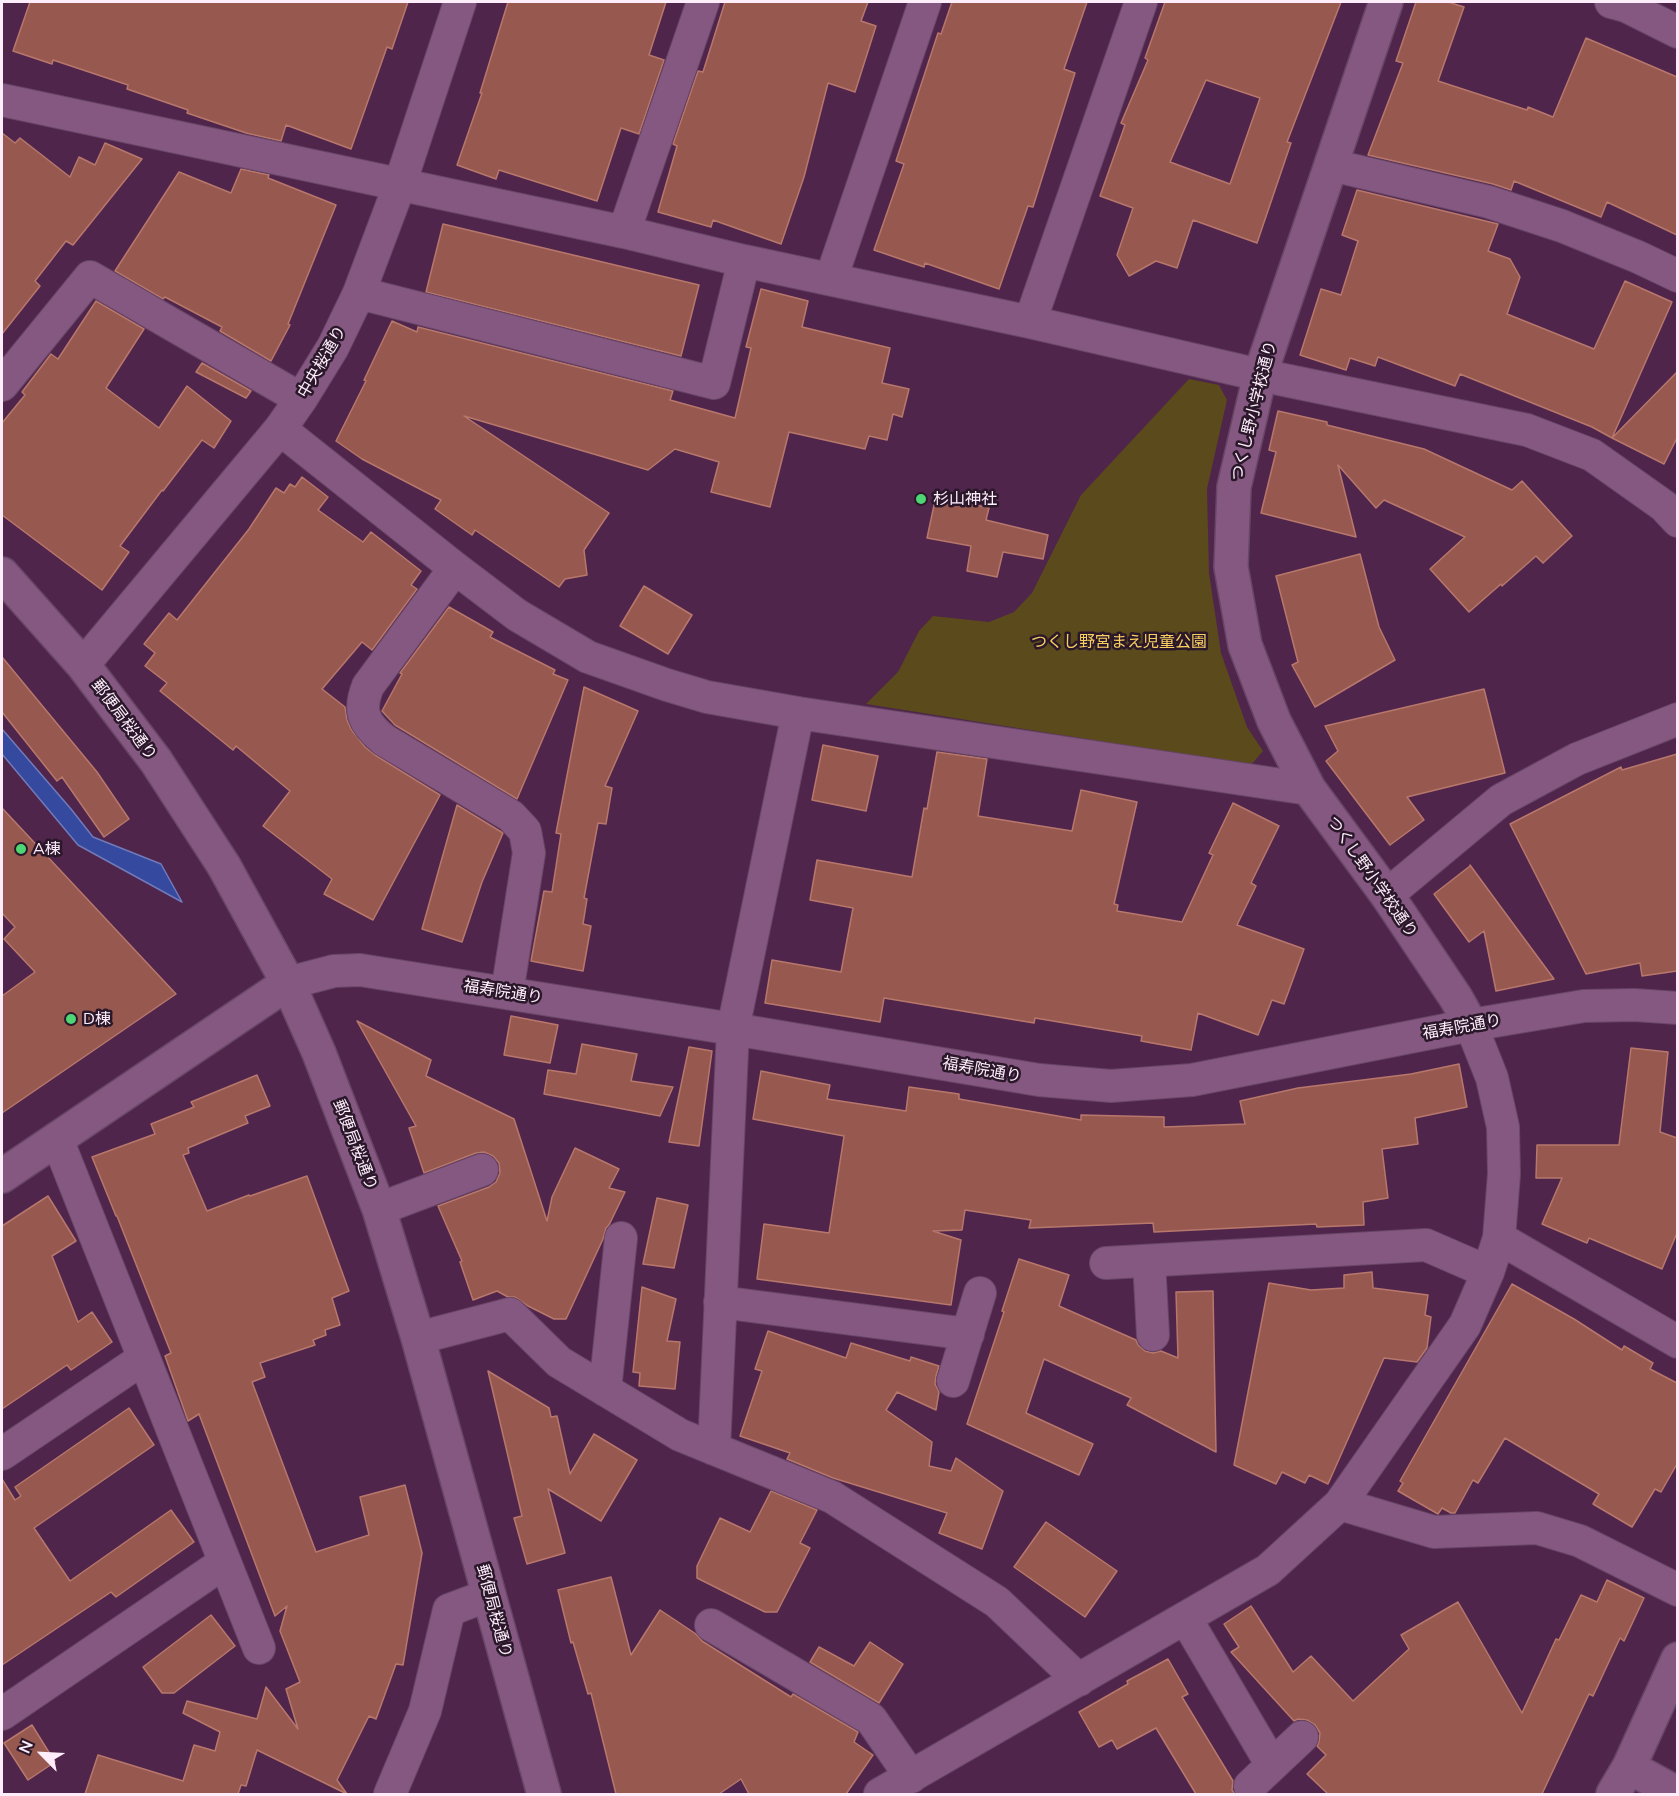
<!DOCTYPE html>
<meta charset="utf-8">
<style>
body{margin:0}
#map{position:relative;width:1679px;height:1796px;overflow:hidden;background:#4f254c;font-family:Mulish,sans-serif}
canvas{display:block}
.frame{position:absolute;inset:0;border:3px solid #fdedfb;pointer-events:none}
.north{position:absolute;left:12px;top:1724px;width:60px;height:60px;-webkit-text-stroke:4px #2a1729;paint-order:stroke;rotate:294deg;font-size:16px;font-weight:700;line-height:24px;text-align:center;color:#fdedfb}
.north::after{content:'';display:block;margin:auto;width:21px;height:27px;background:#fdedfb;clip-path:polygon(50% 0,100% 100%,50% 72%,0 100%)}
</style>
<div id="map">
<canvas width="1679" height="1796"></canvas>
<div class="frame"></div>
<div class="north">N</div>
</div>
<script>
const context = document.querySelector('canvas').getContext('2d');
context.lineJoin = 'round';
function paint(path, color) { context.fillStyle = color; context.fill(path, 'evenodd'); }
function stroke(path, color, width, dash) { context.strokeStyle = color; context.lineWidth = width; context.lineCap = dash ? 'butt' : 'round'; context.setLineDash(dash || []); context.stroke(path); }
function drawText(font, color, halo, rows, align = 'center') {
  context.font = font + ' Mulish,"Noto Sans JP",sans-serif'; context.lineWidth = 5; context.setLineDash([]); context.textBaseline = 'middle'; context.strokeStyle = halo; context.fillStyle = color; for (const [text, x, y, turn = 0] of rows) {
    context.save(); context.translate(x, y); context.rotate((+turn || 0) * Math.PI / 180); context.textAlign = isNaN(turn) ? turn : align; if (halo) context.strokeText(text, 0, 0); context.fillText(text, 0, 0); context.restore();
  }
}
paint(new Path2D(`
 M1189,379L1219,385L1227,400L1207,489L1209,573L1221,653L1247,727L1263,751L1251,765L866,704L898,672L919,631L933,616L989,622L1014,612L1032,593L1081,495Z`), '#5a4a1c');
const water = new Path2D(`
 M2,729L71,809L93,837L161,864L182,902L78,845L2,754Z`);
paint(water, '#35499e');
stroke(water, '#717aba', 1.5);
const building = new Path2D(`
 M30,2H408L392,49L387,47L351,149L286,125L281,141L246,133L187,113L188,110L127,89L128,85L53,60L52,64L13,51Z
 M508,2H666L649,55L664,60L639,134L621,128L597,201L499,170L496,179L457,165L482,93H480Z
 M725,2H868L861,21L876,26L855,92L828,83L804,177L781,244L713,220L711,227L658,212L677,146L673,144L698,71L703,72Z
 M952,2H1087L1064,69L1075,73L1033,207L1028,206L999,289L925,263L924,267L874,250L904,164L896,161L938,33L941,34Z
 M1165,2H1341L1287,142L1291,143L1257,243L1193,220L1177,268L1156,261L1129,276L1117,255L1133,208L1100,196L1125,125L1121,123L1148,60L1145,58ZM1206,80L1260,98L1230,184L1170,162Z
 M1416,2H1448L1464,7L1438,81L1527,110L1528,107L1553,117L1586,38L1677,77V235L1607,202L1601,217L1514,181L1511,190L1493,184L1368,155L1403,63L1396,61Z
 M2,133L15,143L20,138L70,177L79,157L95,165L105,143L142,159L73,245L66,241L35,281L40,286L2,334Z
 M241,169L269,175L268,178L336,205L288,324L290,325L271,361L220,331L222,327L165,297L163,299L115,271L179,172L231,193Z
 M1357,190L1498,224L1488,251L1510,259L1520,277L1507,314L1594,349L1625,281L1672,302L1612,438L1592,427L1460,374L1455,386L1378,357L1375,366L1350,358L1346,370L1300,355L1321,289L1341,295L1358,241L1342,235Z
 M443,224L699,285L681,356L426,292Z
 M761,289L808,301L802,327L890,348L882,383L909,389L902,417L893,414L887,440L869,436L865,449L789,432L770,507L711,492L719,462L675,449L648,470L464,416L609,513L584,550L587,575L565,579L559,587L475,530L472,535L435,509L441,500L362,459L336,441L366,381L364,380L392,321L417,332L418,327L673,391L670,400L735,418L751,348L746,347Z
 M96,301L144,329L106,388L159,428L187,386L231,421L214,448L202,440L163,491L162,490L120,546L129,552L102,590L2,515V423L25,395L22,392L51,354L58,359Z
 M202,363L251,391L246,398L196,372Z
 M1677,372V438L1664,464L1612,438Z
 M1278,411L1327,422V425L1424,449L1512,490L1522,481L1572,536L1543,563L1536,556L1502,586L1501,584L1469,612L1430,569L1465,537L1384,500L1376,508L1338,465L1356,537L1261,513L1276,452L1269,450Z
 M302,477L328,497L318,510L363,542L371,532L421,571L411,585L417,589L372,650L362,642L322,689L345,707L347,720L351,729L365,747L375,755L440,795L373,920L324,894L332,879L263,826L290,791L236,746L233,750L160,691L167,683L145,666L155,653L144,644L169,613L177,620L249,529L276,488L284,493L290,484L295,487Z
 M936,496L989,508L986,520L1048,535L1043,559L1003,552L997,577L967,571L971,546L927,538Z
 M1360,554L1379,627L1395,660L1315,707L1292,665L1298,662L1276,576Z
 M644,586L692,615L668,654L620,626Z
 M449,607L493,632L490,637L555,670L553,674L568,680L517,799L395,725L382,711L402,674L400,673Z
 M2,657L97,772L129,819L104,837L62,777L57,781L2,712Z
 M584,687L638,711L605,786L612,788L606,824L598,823L584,898L587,899L583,924L591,926L583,971L531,961L544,891L552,892L561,834L556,833Z
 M1484,689L1505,773L1407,797L1424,820L1390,845L1326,761L1338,751L1325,726Z
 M823,745L878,756L866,811L812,800Z
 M937,752L987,759L978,816L1072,831L1081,790L1137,802L1114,904L1118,905L1117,911L1182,922L1213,855L1209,853L1233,803L1279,826L1251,883L1256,886L1237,925L1304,949L1284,1004L1272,1000L1258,1035L1198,1013L1191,1050L1141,1041L1142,1036L1035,1018L1034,1023L884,998L880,1022L765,1003L772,960L841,972L853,908L810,900L817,860L912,877L924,808L927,809Z
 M1677,754V971L1642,976L1640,963L1586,974L1510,824L1621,767L1622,770Z
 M457,805L503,833L482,882L462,942L422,929Z
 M2,808L176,994L2,1113V996L35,972L4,939L15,927L2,913Z
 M1470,865L1506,914L1554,979L1496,991L1484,931L1469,942L1434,894L1470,866Z
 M511,1016L558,1025L550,1063L504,1055Z
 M357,1021L431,1060L426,1076L514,1119L547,1221L552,1197L575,1148L619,1169L609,1188L625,1192L609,1225L606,1228L603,1239L566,1319H554L528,1306L515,1297H508L497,1291L473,1300L460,1262L462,1261L438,1206L489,1187L496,1182L500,1173L499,1163L493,1156L484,1152L476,1153L424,1173L409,1128L416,1126Z
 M582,1044L637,1054L631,1081L673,1087L660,1116L544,1094L548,1070L576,1074Z
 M689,1047L712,1051L699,1146L669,1142Z
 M1631,1048L1668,1052L1660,1132L1677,1138V1233L1662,1269L1589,1238L1587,1243L1542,1224L1562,1178H1536L1537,1145H1619Z
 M1459,1064L1467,1107L1415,1118L1418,1144L1382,1149L1388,1198L1363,1202L1364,1225L1317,1227L1316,1224L1154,1232L1153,1223L1029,1228L1031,1220L965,1210L962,1230L933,1231L961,1240L951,1305L757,1279L764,1224L829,1233L844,1136L753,1119L761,1071L830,1085L827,1099L906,1111L909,1087L959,1094V1099L1081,1120V1115L1164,1117V1127L1245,1124L1240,1101L1298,1088L1411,1074Z
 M257,1075L270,1106L245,1116L248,1123L188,1148L189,1153L183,1155L207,1211L249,1195L250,1196L307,1176L349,1291L332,1298L340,1325L325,1330L326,1335L313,1340L315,1345L260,1363L265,1377L252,1382L316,1552L369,1535L360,1497L405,1485L422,1553L403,1665L396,1664L376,1719L369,1716L337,1780L347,1794L257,1750L246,1786L241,1785L238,1794H85L98,1755L183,1781L194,1745L215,1751L220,1732L183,1713L187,1701L257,1719L266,1687L298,1729L286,1689L300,1682L280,1631L287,1606L275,1616L199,1414L188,1421L165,1356L171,1353L117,1216H116L92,1157L155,1134L151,1124L194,1107L191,1102Z
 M48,1196L76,1241L52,1256L78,1322L92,1312L112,1342L71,1370L67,1365L2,1409V1226Z
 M657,1198L688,1205L674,1268L643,1264Z
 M1019,1259L1069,1275L1059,1306L1136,1340L1138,1345L1145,1351L1153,1353L1161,1351L1178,1358L1176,1292L1213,1291L1216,1452L1127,1405L1131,1398L1044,1359L1026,1413L1093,1444L1079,1475L967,1424L1004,1312L1002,1311Z
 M1372,1272L1373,1288L1428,1295L1425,1315L1431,1317L1427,1348L1417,1362L1384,1358L1328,1484L1309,1475L1305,1483L1282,1472L1276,1484L1234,1465L1269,1283L1311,1290L1344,1288V1275Z
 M1512,1284L1574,1319L1622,1350L1624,1346L1653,1363L1650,1369L1677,1383V1464L1661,1492L1655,1489L1632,1527L1593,1504L1599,1494L1505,1438L1478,1483L1473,1480L1455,1513H1451L1442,1508L1438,1514L1398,1491L1403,1483L1400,1481Z
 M642,1287L676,1299L667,1341L680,1342L675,1389L639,1386L640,1373L633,1372Z
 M768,1331L846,1358L851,1343L910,1361L911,1357L939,1366L936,1376L935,1384L939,1392L936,1410L897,1392L886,1410L932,1442L929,1466L951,1471L956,1458L1003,1491L982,1549L939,1533L947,1513L833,1478L787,1459L790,1453L740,1436L762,1371L755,1369Z
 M488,1371L549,1408L551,1417L557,1416L570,1474L594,1434L637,1460L601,1521L548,1489L565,1553L527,1564L514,1518L522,1516Z
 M129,1408L154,1445L34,1528L70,1581L171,1510L194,1542L116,1597L111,1592L2,1665V1479L15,1500L21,1496L15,1487Z
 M771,1491L817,1510L800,1543L810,1548L777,1612H765L697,1578V1566L720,1518L750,1532Z
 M1046,1522L1117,1571L1085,1617L1014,1567Z
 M611,1577L631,1655L660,1610L696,1634L702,1641L791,1697L793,1694L858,1732L854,1742L873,1755L846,1794H749L741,1779L719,1794H616L591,1693L588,1694L573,1642L571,1643L558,1590Z
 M1607,1580L1644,1598L1624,1641L1620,1638L1593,1696L1589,1694L1542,1794H1328L1307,1774L1326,1755L1317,1746L1319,1742L1320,1733L1315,1725L1307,1720L1298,1719L1294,1721L1231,1652L1239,1647L1224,1624L1251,1606L1293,1672L1311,1656L1353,1701L1409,1649L1401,1635L1458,1602L1522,1713L1556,1639L1559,1640L1581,1595L1597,1602Z
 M211,1615L235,1646L174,1693H162L143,1667Z
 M870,1642L903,1664L879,1703L810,1662L819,1647L854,1666Z
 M1168,1659L1188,1694L1182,1697L1233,1781L1232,1790L1235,1794H1196L1156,1728L1117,1749L1112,1740L1099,1747L1079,1712L1128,1684L1127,1681Z
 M32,1725L55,1762L28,1780L4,1743Z`);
paint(building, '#97594f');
stroke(building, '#b8776c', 1.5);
const street = new Path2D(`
 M1611,2L1626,6L1678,32
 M2,100L624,232L744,261L1030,322L1260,375L1527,430L1592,455L1664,506L1678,521
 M1331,165L1489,202L1562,226L1638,257L1678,276
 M624,232L703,2
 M831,279L925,2
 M359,293L714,383L744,261
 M1030,322L1141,2
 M2,385L90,277L301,399
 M280,429L455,568L517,615L588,657L667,685L707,697L798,713L1309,789
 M455,568L368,686C358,711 363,723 384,740L511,816L525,831L529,853L507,993
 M83,665L280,429L301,399L333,347L359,293L400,184L460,2
 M1387,895L1501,800L1577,759L1678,719
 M288,983L334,971L360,970L733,1029L1039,1080L1111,1086L1192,1080L1471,1025L1584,1006L1634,1005L1678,1008
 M57,1139L259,1648
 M379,1209L482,1170
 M1499,1238L1678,1342
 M1149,1261L1153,1335
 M1106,1263L1426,1245L1488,1272
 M720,1302L968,1334
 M418,1338L510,1314L559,1362L680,1435L832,1497L997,1602L1079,1680
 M953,1381L980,1293
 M605,1390L621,1238
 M714,1449L733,1029L798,713
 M2,1454L144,1358
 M1340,1504L1434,1532L1537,1528L1580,1541L1678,1590
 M1186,1619L1272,1765
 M711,1625L871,1719L911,1777
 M2,1714L225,1562
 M1250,1786L1302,1737
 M390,1794L425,1711L449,1610L489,1595
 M880,1794L1268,1570L1340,1504L1465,1325L1488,1272L1499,1238L1504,1174L1503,1127L1492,1078L1471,1025`);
const secondary = new Path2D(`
 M1386,2L1260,375L1234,487L1231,567L1245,645L1274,721L1309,789L1387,895L1456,998L1471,1025
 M2,574L83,665L156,761L224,866L288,983L319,1053L379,1209L418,1338L544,1794
 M2,1176L288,983
 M1629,1767L1678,1794
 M1613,1794L1629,1767L1678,1659`);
stroke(street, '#684666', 34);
stroke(secondary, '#684666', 36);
stroke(street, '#855882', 32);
stroke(secondary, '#855882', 33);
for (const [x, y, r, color] of [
 [921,499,6,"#4ed675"],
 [21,849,6,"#4ed675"],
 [71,1019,6,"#4ed675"]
]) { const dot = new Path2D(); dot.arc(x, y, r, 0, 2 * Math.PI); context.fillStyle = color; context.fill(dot); stroke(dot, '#2a1729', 2); }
drawText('16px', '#fdedfb', '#2a1729', [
 ["中央桜通り",322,362,-60],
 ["つくし野小学校通り",1254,411,-76],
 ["郵便局桜通り",124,720,53],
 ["つくし野小学校通り",1372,877,55],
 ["福寿院通り",503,992,9],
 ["福寿院通り",1462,1027,-10],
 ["福寿院通り",982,1070,10],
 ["郵便局桜通り",355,1145,69],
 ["郵便局桜通り",494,1611,75]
]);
drawText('16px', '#fdedfb', '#2a1729', [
 ["杉山神社",933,499],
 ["A棟",33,849],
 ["D棟",83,1019]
], 'left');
drawText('16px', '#f8d061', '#2a1729', [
 ["つくし野宮まえ児童公園",1119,642]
]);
</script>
